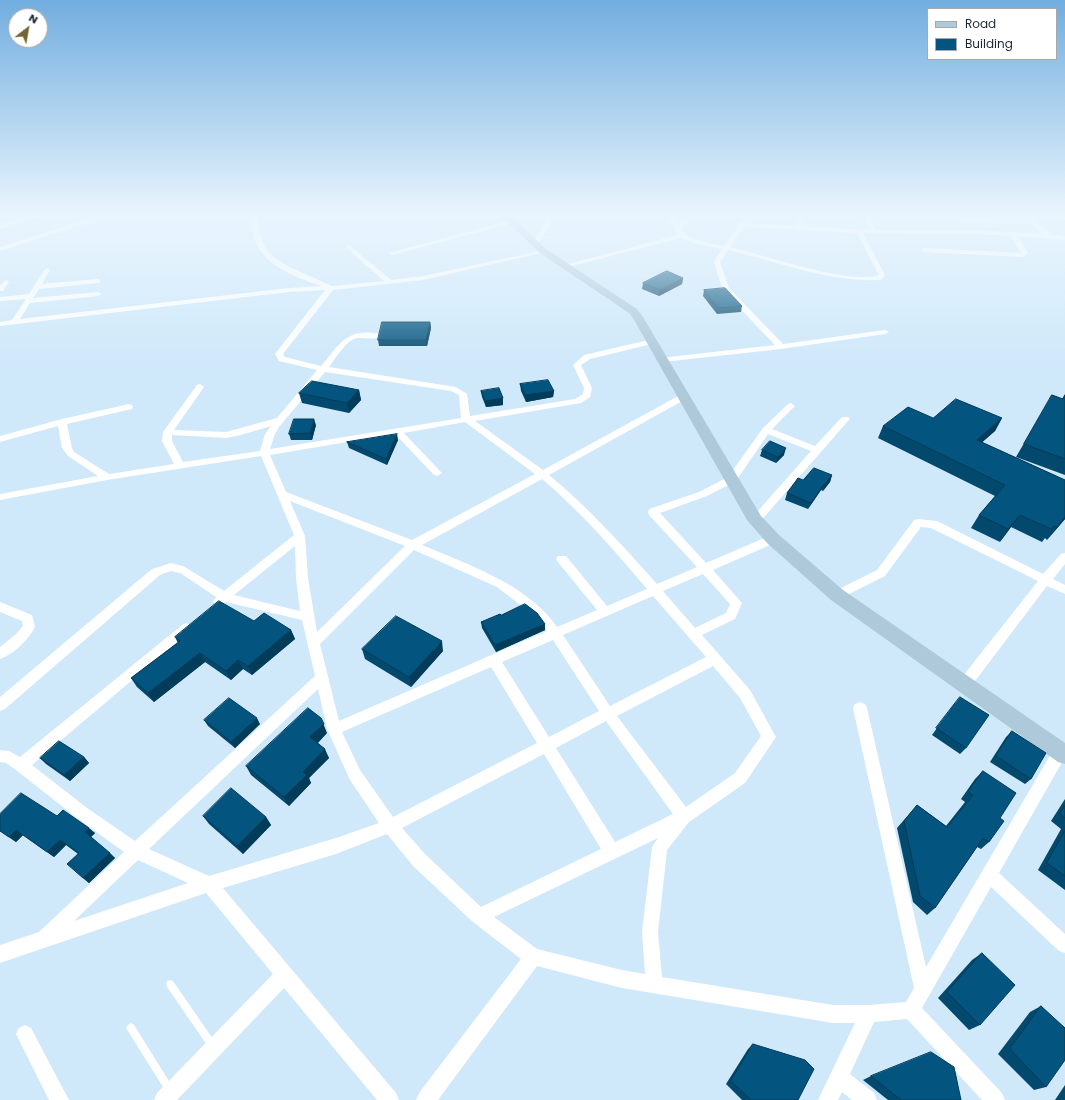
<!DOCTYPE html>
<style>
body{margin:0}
#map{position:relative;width:1065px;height:1100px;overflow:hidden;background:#cfe8fa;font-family:Poppins,sans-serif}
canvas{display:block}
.legend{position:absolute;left:927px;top:8px;width:130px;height:52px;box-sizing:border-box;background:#fff;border:1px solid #a4a9ac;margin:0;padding:5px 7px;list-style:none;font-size:12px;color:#1b2730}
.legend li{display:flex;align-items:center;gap:8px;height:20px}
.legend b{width:20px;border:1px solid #a4a9ac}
.north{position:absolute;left:8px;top:8px;width:40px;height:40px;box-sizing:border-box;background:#fff;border:1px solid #a4a9ac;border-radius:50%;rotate:31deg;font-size:11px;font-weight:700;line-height:16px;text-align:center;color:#1b2730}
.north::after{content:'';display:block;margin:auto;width:14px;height:18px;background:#756432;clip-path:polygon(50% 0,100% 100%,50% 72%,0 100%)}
</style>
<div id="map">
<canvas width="1065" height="1100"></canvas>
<ul class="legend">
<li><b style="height:5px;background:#aec9d9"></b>Road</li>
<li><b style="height:11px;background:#03557f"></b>Building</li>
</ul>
<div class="north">N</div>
</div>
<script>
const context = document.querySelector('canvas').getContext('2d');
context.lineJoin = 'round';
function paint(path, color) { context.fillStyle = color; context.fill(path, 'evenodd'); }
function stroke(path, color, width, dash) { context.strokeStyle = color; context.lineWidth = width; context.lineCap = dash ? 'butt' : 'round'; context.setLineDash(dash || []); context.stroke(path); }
paint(new Path2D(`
 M170,980L173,981L215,1042L217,1045L215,1048L212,1050L209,1048L167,987L166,984L167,981Z
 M131,1023L134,1025L172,1086L174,1089L172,1092L169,1094L166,1092L128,1031L126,1028L128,1025Z`), '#fff');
paint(new Path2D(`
 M33,214H44L0,229V225Z
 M104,214H115L0,251V247Z
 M250,214H256L261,238L266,249L271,255L287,266L332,286L384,281L347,248V246L349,245L391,280L423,276L545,250V252L423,280L333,290L283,354L285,357L321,366C339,345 347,327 379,334L380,336C373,342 360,335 352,340C344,345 334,360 329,367L456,387L467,394L470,416L575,399L583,394L584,388L573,365L584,355L653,339H656V343L590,359L581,365L592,388L590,397L581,403L475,421L543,470L680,395H686L687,397L686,399L549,475C589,508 623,546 657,584L697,567L649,515L648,512L649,509L699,492L728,477L763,428L788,404L791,403L795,406L772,429L815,446L842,417H848L850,419L848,421L759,523H751L750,520L811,451L768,434L736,481L707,496L660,513L706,563L769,536H777L778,539L777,542L713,570L742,603L735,619L702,635L750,690L776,737L745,783L689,822L667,850L658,932L662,977L833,1005H869L906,1002L914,988L853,708L855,704L860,702L865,704L867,708L926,967L1055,747L1060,746L1065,748V757L999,873L1065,934V953L1059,951L991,887L922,1008L1002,1093L1005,1100H982L907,1019L874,1022L850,1074L874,1093L877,1100H852L842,1092L838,1100H818L855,1023H833L622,988L537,966L438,1100H416L419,1093L521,959L473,922L413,866L387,834L336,854L223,888L396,1093L399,1100H377L284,988L177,1100H154L157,1093L273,974L206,893L0,963V945L39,932L124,852L77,818L16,770L6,763L0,762V750L9,751L20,757L182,625L186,623L190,625L192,628L190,631L32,765L87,808L135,841L315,676L302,620L226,602L219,606L215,604L213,601L216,597L180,573L171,571L160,575L5,709L0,711V697L152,569L171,563L183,566L224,591L294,535L261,456L107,480L0,500V494L98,476L68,456L62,448L58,426L0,442V436L62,419L129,404L132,405L133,407L132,409L67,424L72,448L74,452L109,474L174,464L162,441L163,432L197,385L200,384L204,387L174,430L226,432L277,418L317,370L279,361L275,354L325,290L289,292L0,326V322L12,320L26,299L0,301V297L29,294L45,269L47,268L50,270L42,284L98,279L101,281L98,283L39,289L33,298L98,292L102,294L98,296L30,303L20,319L289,288L321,286C300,278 273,270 260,250C253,240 252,226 250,214ZM325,372L451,391L459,395L461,418L270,449L275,434L279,427ZM465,422L535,474L412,540L286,492L270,455L395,434L434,475L437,476L442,473L440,471L404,433ZM271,426L265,434L260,451L183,462L172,441V435L226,438L241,435ZM542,479C581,512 614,550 647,589L607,606L566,556H558L556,559L558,562L597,610L557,627C529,585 467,564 422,545ZM290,501L405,546L317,632L308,578L305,536ZM295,546L296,578L300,611L234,595ZM414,550L497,587L541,621L547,631L339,721L320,644ZM703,574L730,604L726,613L695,628L663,591ZM653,596L706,657L610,706L563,635ZM553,640L599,711L549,737L502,662ZM713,666L740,698L761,736L735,773L686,807L617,716ZM491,667L537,743L393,817L360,770L342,732ZM318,689L327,729L350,780L379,823L336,838L209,876L149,849ZM606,721L673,814L615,842L556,748ZM544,754L601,849L481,907L425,854L402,828ZM658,838L652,847L642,932L645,974L622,970L537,949L494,917ZM138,860L188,883L74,921Z
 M550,214H556L538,244H534L533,243Z
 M666,214H672L678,224L689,214H696L681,229C689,242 710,243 724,246L740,224L748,218L735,214H761L748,223L798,226L796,214H802L804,226L870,230L862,214H868L876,230H974L1043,234L1031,223L963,222L960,220L963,218L1027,219L1022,214H1029L1051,234L1065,236V240L1018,236L1028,253L1023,257L923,252L920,250L923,248L1021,253L1011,236L974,234L863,233L885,275L882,279L880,280C827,282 779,262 728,250L720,262L729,288L783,344L885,330L889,332L885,334L781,349L663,362H660V358L775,345L723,291L714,262L722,249L694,243L681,238L564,268L561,266L678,235ZM744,227L857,233L879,275C852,286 761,254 730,247Z
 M511,220L513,221V223L392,255L389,253Z
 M6,280L9,282L3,291H0V285Z
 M918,519L937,521L1043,574L1061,554L1065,553V564L1053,579L1065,585V594L1047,586L969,689L964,691L959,689L957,685L959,681L1038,581L931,528L921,527L885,576L841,598L837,599L833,598L831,595L833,592L877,570L914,520Z
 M0,602L32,615L35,627C29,639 13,655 0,659V647L16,634L23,626L22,621L0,612Z
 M25,1025L31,1028L69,1100H49L16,1034L19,1028Z`), '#fff');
paint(new Path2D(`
 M499,214H509L546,249L637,309L643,317L761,516L779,535L843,590L1065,743V764L1058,762L831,600L767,543L747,520L633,318L629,313L540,253Z`), '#aec9d9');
paint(new Path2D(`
 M683,278L682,284L659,296L642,289L643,283Z
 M704,290L742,306L741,312L717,314L703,296Z
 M430,322L431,328L427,346H379L378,340Z
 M520,384L554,391L553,397L526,402L521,391Z
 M359,390L361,400L349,413L302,403L299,393Z
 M481,391L503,398V405L486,407L482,397Z
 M1065,394V475L1016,457L1052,395L1062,399Z
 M933,418H1002L995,431L982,442L1065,480V519L1047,540L1045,538L1042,542L1011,527L1000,542L971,528L979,515L995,496L878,438L883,426Z
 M316,425L312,440H291L289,434Z
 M398,440L387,465L349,448L347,442Z
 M762,450L784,455L776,463L760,456Z
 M832,475L830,482L823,491L821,490L808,509L785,500L787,493L803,480Z
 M501,615L545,624V630L496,652L482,628L481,622Z
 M254,621L291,630L295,639L252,675L243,669L231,680L205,662L154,702L137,687L131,678L178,643L175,637Z
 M362,649L443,651L411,687L365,659Z
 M955,703L966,748L960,754L932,735Z
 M204,720L260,724L235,748L208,726Z
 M1012,731L1031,779L1025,784L990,762L1006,737Z
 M327,733L318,743L329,758L309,778L311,783L289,806L251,775L246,766Z
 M84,757L89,763L70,781L46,764L40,758Z
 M983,771L1000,818L989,842L981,849L977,847L935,908L927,915L913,902L897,828L917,805L946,826L965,802L961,799L975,779Z
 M1065,799V890L1038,870L1061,829L1051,821Z
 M0,814L57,816L95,833L91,837L115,858L89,883L83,878L78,854L66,845L54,857L23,835L16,842L0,831Z
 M203,816L266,817L271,825L243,854L209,824Z
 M982,953L980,1025L969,1030L938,998L972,960Z
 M1041,1006L1046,1087L1034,1090L998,1054L1030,1012Z
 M753,1044L798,1100H742L726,1084L748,1049Z
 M871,1076L961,1100H888L863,1080Z
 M1065,1085V1100H1055Z`), '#03496d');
paint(new Path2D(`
 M683,278L682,284L659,296L660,290Z
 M430,322L431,328L427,346L426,340Z
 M359,390L361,400L349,413L347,403Z
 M554,391L553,397L526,402L525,395Z
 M503,398V405L486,407L485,401Z
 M1002,418L995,431L970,453L977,440Z
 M314,419L316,425L312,440L310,433Z
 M397,434L398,440L387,465L386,459Z
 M786,448L784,455L776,463L778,457Z
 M832,475L830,482L823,491L825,484Z
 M824,484L821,490L808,509L811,503Z
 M1020,515L1011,527L1000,542L1008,529Z
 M1065,517V519L1047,540L1057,527Z
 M545,624V630L496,652L495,645Z
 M291,630L295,639L252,675L248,666Z
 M442,641L443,651L411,687L409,677Z
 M200,653L205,662L154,702L148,693Z
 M238,660L243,669L231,680L226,671Z
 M257,718L260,724L235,748L231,742Z
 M321,718L327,733L314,746L310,737Z
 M325,749L329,758L309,778L311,783L289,806L284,797L303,772Z
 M84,757L89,763L70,781L64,775Z
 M266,817L271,825L243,854L237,846Z
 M89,828L95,833L91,837L85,832Z
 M16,830L23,835L16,842L9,837Z
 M60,840L66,845L54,857L47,852Z
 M110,853L115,858L89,883L83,878Z`), '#023c59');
const building = new Path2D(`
 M667,271L683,278L660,290L643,283Z
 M725,288L742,306L718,308L704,290Z
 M382,322H430L426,340H378Z
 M548,380L554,391L525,395L520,384Z
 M312,381L359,390L347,403L299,393Z
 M499,388L503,398L485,401L481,391Z
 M1052,395L1063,399L1065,395V459L1024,444Z
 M956,399L1002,418L977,440L1065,480V517L1057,527L1054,526L1051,529L1020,515L1008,529L979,515L1005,485L883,426L908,407L933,418Z
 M294,419H314L310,433L289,434Z
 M397,434L386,459L347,442Z
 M770,441L786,448L778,457L762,450Z
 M814,468L832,475L825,484H824L811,503L787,493L798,478L803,480Z
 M219,601L254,621L264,613L291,630L248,666L238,660L226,671L200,653L148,693L131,678L180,641L175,637Z
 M525,604L537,613L545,624L495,645L481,622L500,614L501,615Z
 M396,616L442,641L409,677L362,649Z
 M960,697L989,715L966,748L936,728Z
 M229,698L257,718L231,742L204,720Z
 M308,708L321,718L324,724L310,737L325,749L303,772L307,775L284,797L246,766Z
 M1012,731L1046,753L1031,779L996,756Z
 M59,741L84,757L64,775L40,758Z
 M983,771L1016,793L1000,818L1004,821L989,842L983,838L935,908L920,896L904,821L917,805L947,827L973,795L968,792Z
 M231,788L266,817L237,846L203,816Z
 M21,793L57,816L63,810L89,828L85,832L110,853L83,878L67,864L79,853L60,840L47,852L16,830L9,837L0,831V814Z
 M1065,806V818L1060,814Z
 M1065,831V876L1047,863Z
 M982,953L1015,985L980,1025L947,992Z
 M1041,1006L1065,1028V1060L1046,1087L1010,1049Z
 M753,1044L805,1060L814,1069L798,1100H751L731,1081Z
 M931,1052L954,1067L961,1100H901L871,1076Z`);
paint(building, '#03557f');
stroke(building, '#023c59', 1);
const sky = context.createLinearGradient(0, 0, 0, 368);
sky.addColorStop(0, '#71addf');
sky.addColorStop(0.58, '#e9f5fd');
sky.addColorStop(1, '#e9f5fd00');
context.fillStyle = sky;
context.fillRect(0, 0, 1065, 368);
</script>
